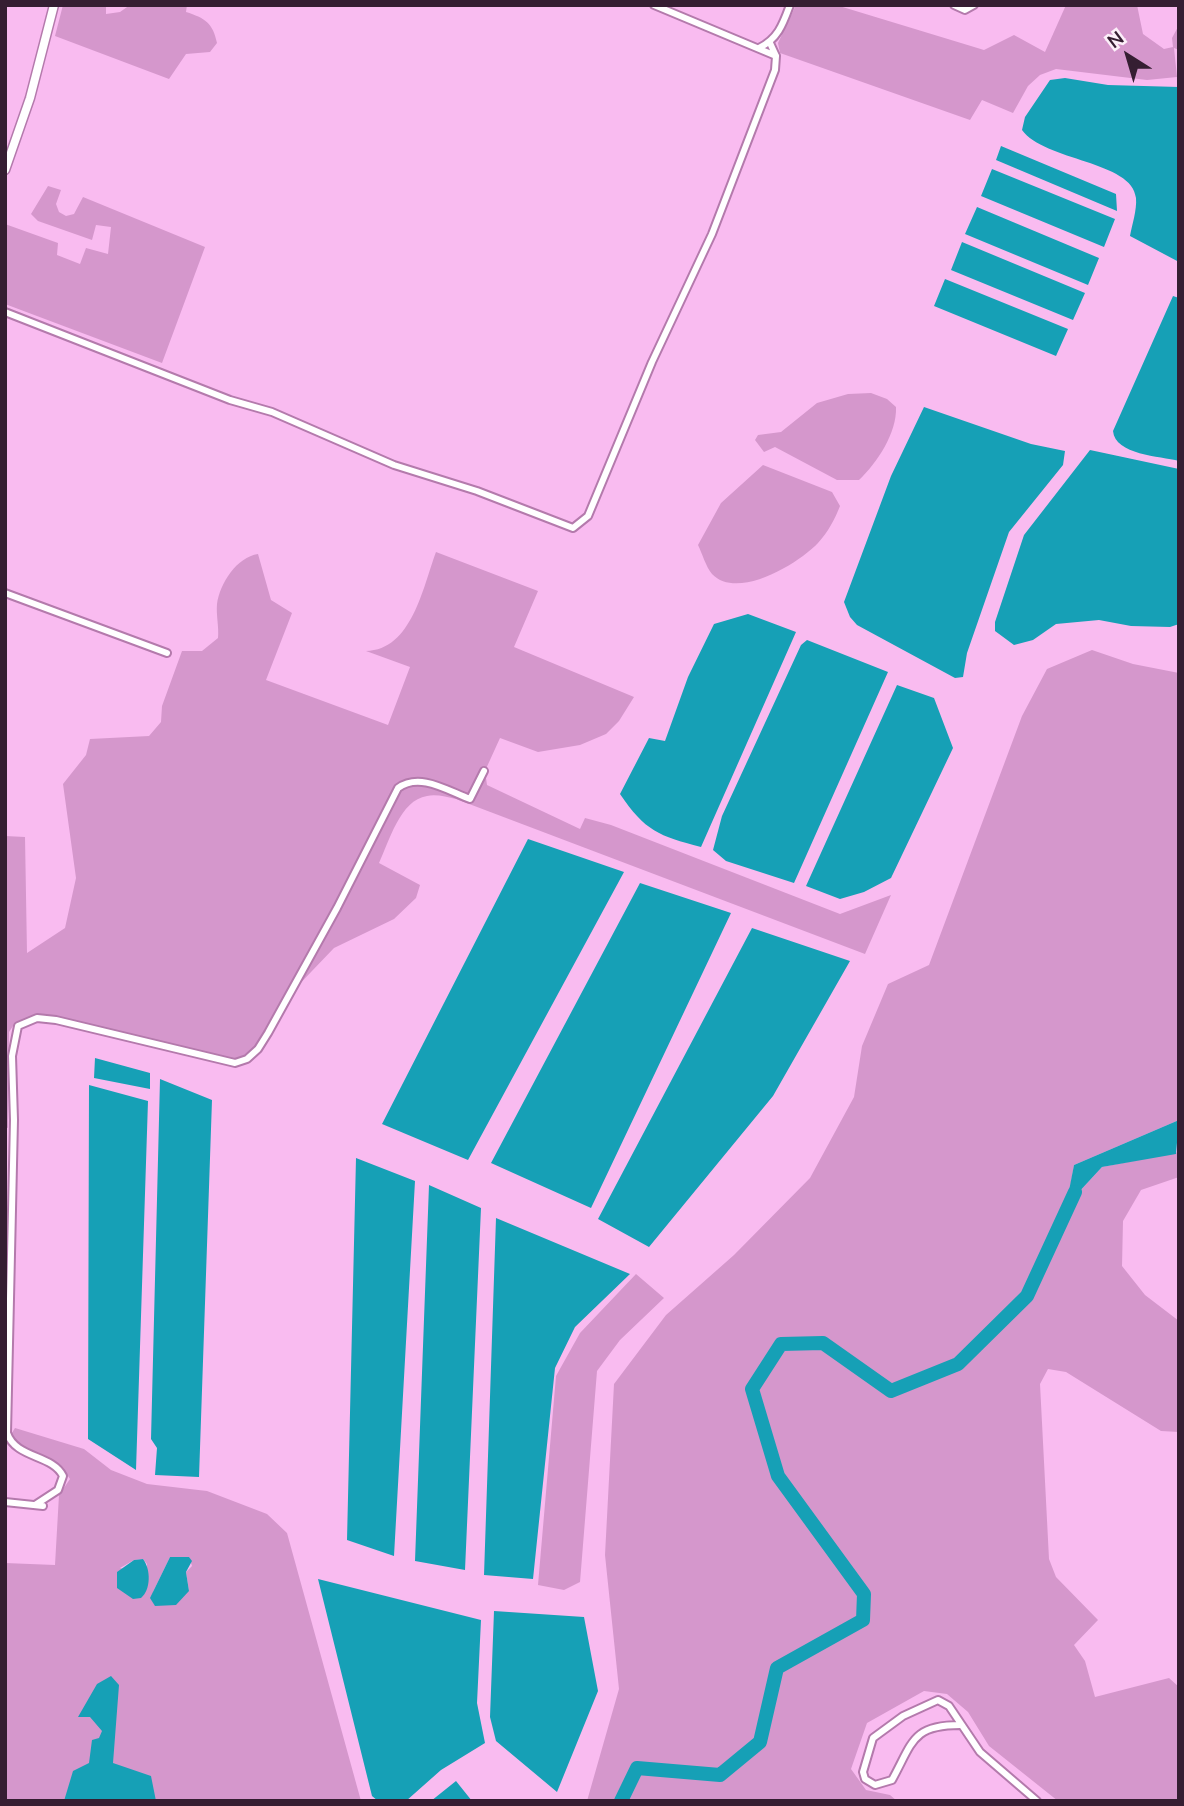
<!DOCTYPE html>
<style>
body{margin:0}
#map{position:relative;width:1184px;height:1806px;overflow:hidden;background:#f9bbf0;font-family:Mulish,sans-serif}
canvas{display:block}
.frame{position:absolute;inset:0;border:7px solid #351e32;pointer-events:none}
.north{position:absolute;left:1093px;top:21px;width:70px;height:70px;-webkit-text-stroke:5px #fceff9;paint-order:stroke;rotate:323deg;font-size:19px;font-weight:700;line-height:28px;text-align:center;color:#351e32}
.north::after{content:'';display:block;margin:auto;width:24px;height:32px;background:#351e32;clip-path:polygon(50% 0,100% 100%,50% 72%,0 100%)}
</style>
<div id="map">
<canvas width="1184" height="1806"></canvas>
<div class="frame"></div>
<div class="north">N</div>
</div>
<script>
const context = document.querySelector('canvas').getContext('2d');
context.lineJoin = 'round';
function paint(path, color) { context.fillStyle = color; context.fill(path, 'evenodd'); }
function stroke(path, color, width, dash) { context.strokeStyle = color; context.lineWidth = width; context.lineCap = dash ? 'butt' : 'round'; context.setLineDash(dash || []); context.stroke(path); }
paint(new Path2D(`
 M63,5H106V14L120,12L130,5H187L186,12C205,18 213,23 217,43L210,52L186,54L169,79L55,36Z
 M796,5H836L984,50L1014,35L1045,52L1066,5H1137L1143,34L1164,49L1173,47L1172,38L1179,25V50L1174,48L1177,77L1147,80L1056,69L1040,75L1028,86L1013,113L982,100L970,120L780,53L778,43Z
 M48,186L61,190L56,204L59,212L66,216L74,214L83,197L205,247L162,363L5,304V224L58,243L57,255L80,264L86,248L108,254L111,227L96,225L92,240L38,221L31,214Z
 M871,393L887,399L896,407C897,433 877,463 859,480H837L775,447L764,452L755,440L758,435L781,432L817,403L848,394Z
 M763,465L832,492L840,506C835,519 828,532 818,543C799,563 738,601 712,574C706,567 702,553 698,545L721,503Z
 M436,552L538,591L514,647L634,697L619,721L606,734L580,745L538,752L500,738L485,771L487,785L580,829L585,818L611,825L840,914L891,895L865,954L456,799C447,797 436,794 427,796C400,800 389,842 379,863L420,885L416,898L394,919L334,948L289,995L258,1049L235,1063L37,1018L15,1023L9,1032L8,1128L5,1127V836L25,837L27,953L65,928L76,878L63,784L86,755L90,739L149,736L161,722L162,706L182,651H202L218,638C219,627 216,615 217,604C220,583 237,557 258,554L271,600L292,613L266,680L388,725L410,667L366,651C412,650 423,587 436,552Z
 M1092,650L1133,664L1179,673V1120L1074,1165L1067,1205L1102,1167L1179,1152V1177L1141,1190L1123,1221L1122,1266L1145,1295L1179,1321V1432L1161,1431L1066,1372L1048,1369L1040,1384L1049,1559L1056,1577L1098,1620L1074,1645L1085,1661L1095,1697L1169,1678L1179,1687V1801H1058L989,1746L968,1712L947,1694L924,1691L867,1723L851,1769L866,1790L890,1795L897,1801H587L619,1689L605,1555L614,1384L666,1315L734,1255L810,1178L854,1097L862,1046L888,984L929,965L1022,716L1047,669Z
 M636,1274L664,1298L620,1340L597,1371L580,1582L564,1590L538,1585L556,1376L580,1333Z
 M15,1428L84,1449L111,1470L147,1484L207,1491L267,1514L287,1533L361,1801H5V1563L55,1565L59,1495L70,1479C57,1456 28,1455 10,1436ZM170,1557H189L192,1566L186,1572L189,1591L153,1592ZM143,1559L147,1564V1576L120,1568L134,1560Z`), '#d597cc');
paint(new Path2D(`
 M1065,78L1108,85L1179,87V262L1130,236C1132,225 1137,210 1136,198C1133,161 1044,161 1022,130L1025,117L1050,80Z
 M1001,146L1116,194L1117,211L996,160Z
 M992,169L1115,219L1104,247L981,196Z
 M977,207L1099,258L1088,285L965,234Z
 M962,242L1085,293L1073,320L951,270Z
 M945,279L1068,329L1056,356L934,306Z
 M1173,296L1179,298V461C1160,456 1115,455 1113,431Z
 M924,407L1031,444L1065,451L1063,465L1009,532L967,653L963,677L955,678L857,625L850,617L844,602L891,476Z
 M1090,450L1179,469V624L1170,627L1131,626L1099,620L1056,624L1033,640L1014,645L995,631V622L1024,535Z
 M748,614L796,632L701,847C659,836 645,831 620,794L649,738L665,741L688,677L714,624Z
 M807,640L888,672L794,883L726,861L713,850L722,816L801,645Z
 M897,685L934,698L953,748L891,878L864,892L840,899L806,886Z
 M528,839L624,872L468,1160L382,1124Z
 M640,883L731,913L591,1208L491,1163Z
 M752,928L850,961L773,1096L649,1247L598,1219Z
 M95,1058L150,1073V1089L94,1078Z
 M160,1079L212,1100L199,1477L155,1475L157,1448L151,1439Z
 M89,1085L148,1101L136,1470L88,1439Z
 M1179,1120L1176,1154L1102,1167L1066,1206L1074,1165Z
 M356,1158L415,1181L394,1556L347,1540Z
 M429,1185L481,1208L465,1570L415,1561Z
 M496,1218L630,1274L575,1327L555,1368L533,1579L484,1575Z
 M170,1557H189L192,1561L186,1572L189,1591L176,1605L155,1606L150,1598Z
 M143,1559C151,1569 151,1590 141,1598L133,1599L117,1588V1572L134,1560Z
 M318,1579L481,1620L477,1703L485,1743L441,1770L406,1801H378L372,1796Z
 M494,1611L584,1617L598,1691L557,1792L496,1741L490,1717Z
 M111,1676L119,1685L113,1763L151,1776L156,1801H64L73,1771L89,1763L92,1740L99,1738L102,1731L90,1717H78L97,1684Z
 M456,1781L472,1801H431Z`), '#16a0b6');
stroke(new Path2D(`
 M621,1801L637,1768L720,1775L760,1742L777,1668L863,1620L864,1594L778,1476L752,1389L781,1344L823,1343L891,1391L958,1364L1027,1296L1075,1192`), '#16a0b6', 14);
const minor = new Path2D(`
 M654,5L776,56
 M954,5L965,10L974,5
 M759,48C778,39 783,24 790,5
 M5,312L230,400L272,412L394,465L477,491L573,528L588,516L652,362L712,234L775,70L776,56L770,43
 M5,593L167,653
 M5,1502L43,1506
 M35,1505L58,1490L63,1476C52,1454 16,1459 7,1433L14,1120L12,1056L18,1026L37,1018L56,1020L235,1063L247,1059L258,1049L268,1033L337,908L398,788C420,772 448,791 470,799L484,771
 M960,1725C912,1725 913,1742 892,1780L875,1785L865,1779L863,1772L873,1738L903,1716L938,1700L949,1706L980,1752L1037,1801`);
const tertiary = new Path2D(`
 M5,170L30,98L54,5`);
stroke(minor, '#b47aac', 10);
stroke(tertiary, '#b47aac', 11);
stroke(minor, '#fff', 6);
stroke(tertiary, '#fff', 8);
</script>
